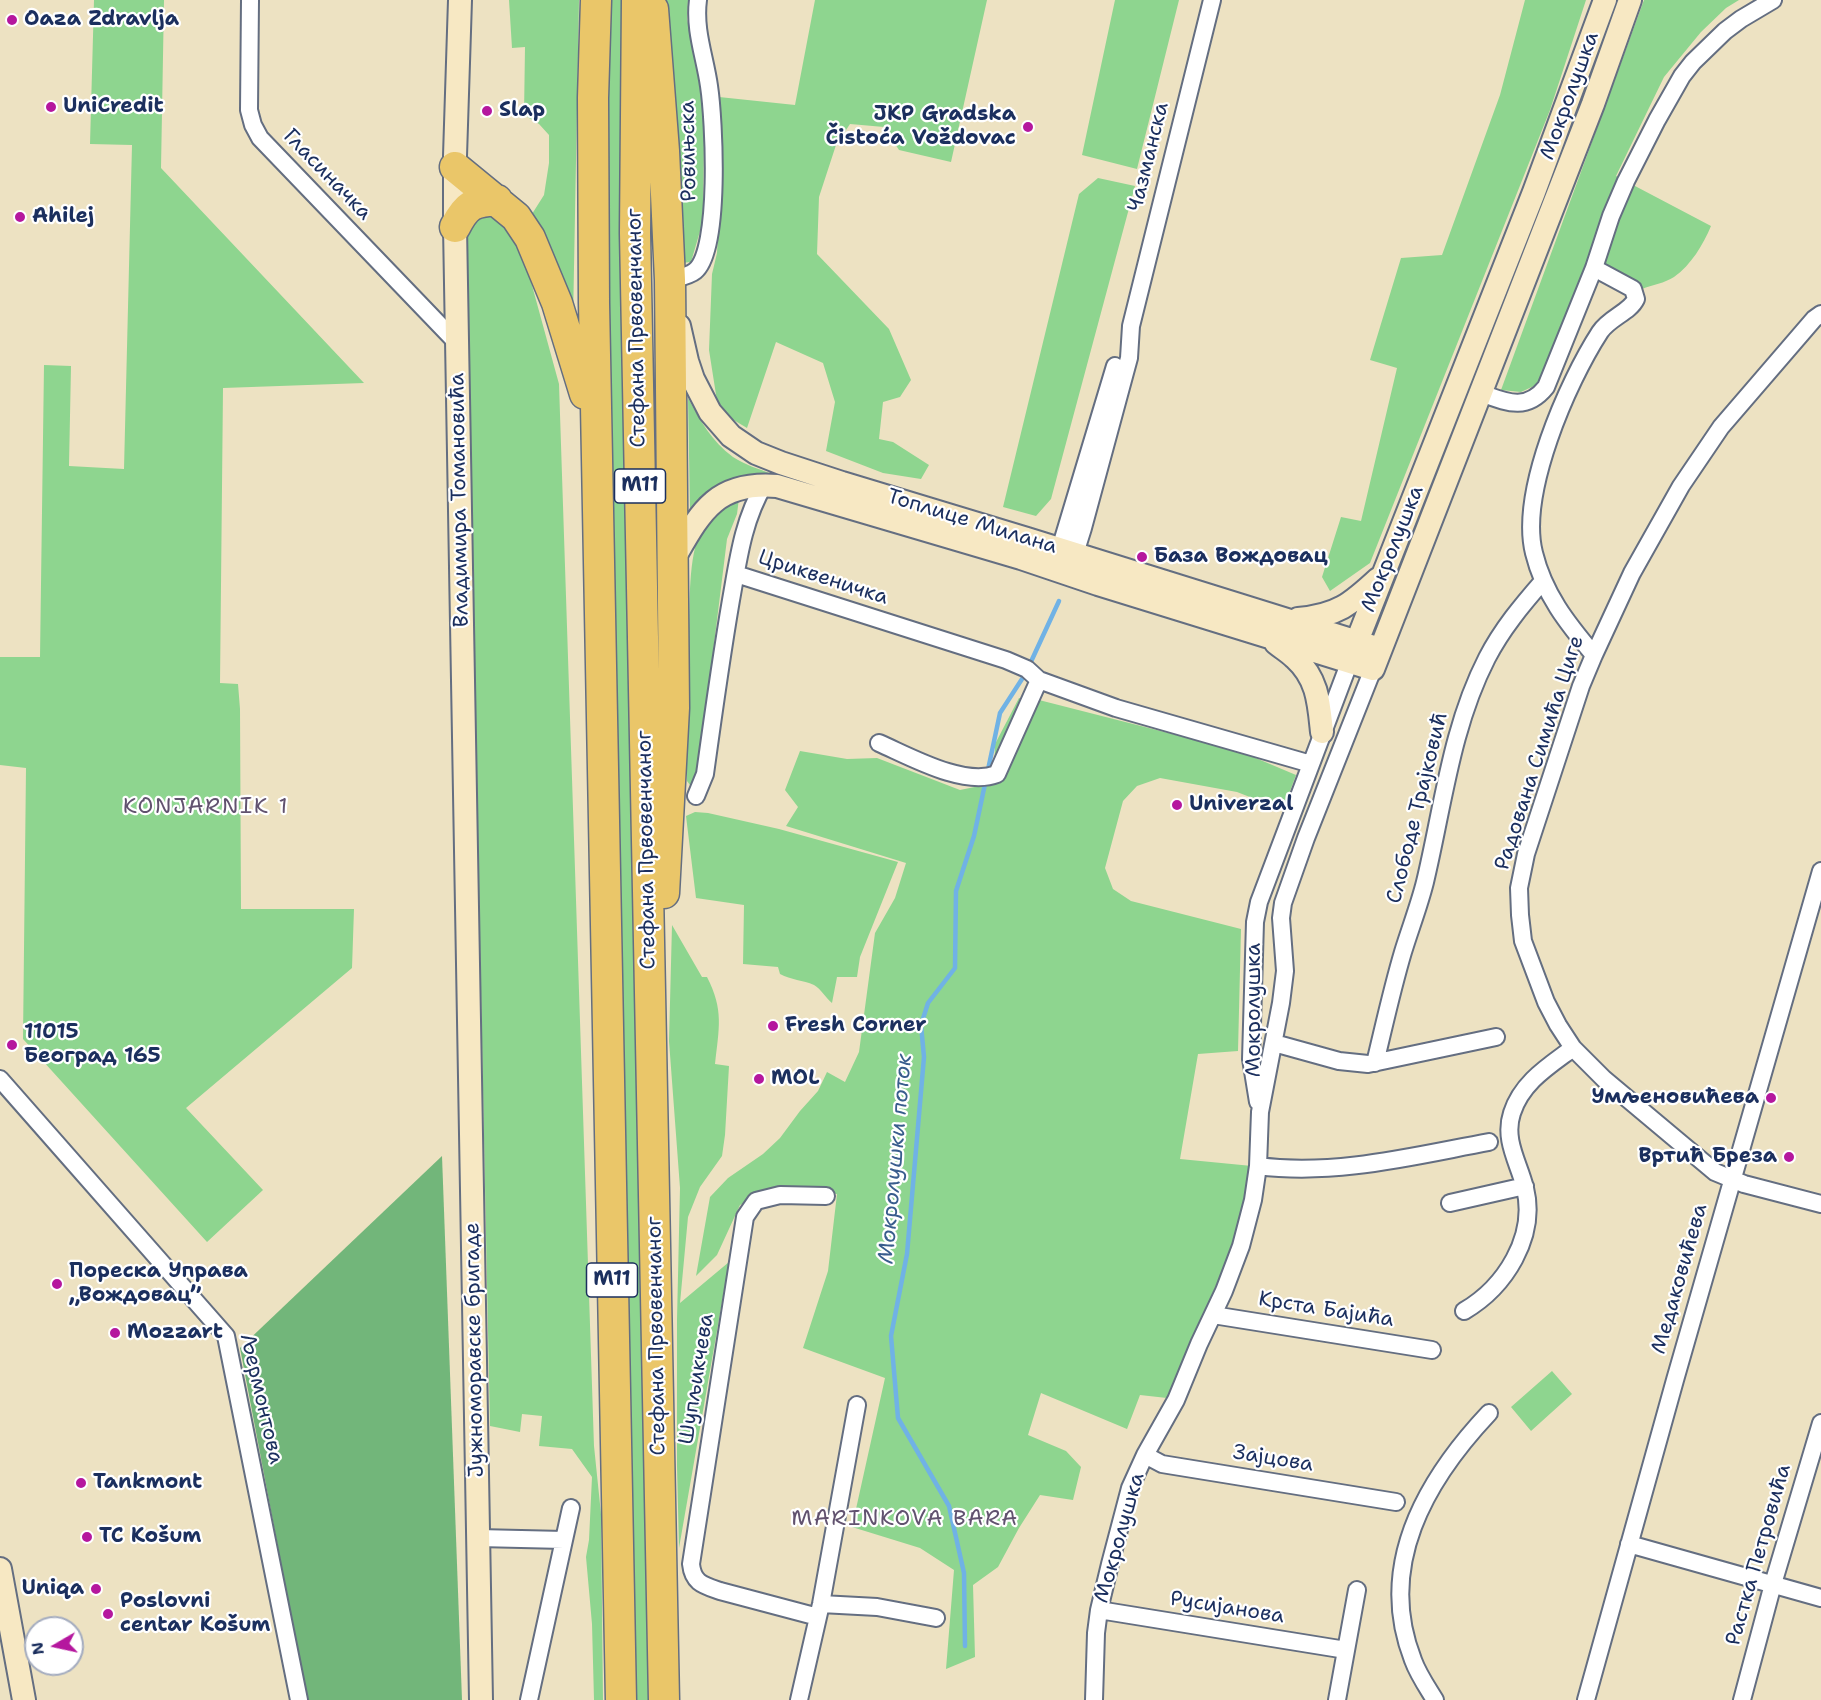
<!DOCTYPE html>
<meta charset="utf-8">
<style>
body{margin:0}
#map{position:relative;width:1821px;height:1700px;overflow:hidden;background:#ede2c2;font-family:"Shantell Sans",sans-serif}
canvas{display:block}
.north{position:absolute;left:24px;top:1616px;width:60px;height:60px;box-sizing:border-box;background:#fff;border:2px solid #a4acbf;border-radius:50%;rotate:261deg;font-size:16px;font-weight:700;line-height:24px;text-align:center;color:#1b2f5e}
.north::after{content:'';display:block;margin:auto;width:21px;height:27px;background:#b5179e;clip-path:polygon(50% 0,100% 100%,50% 72%,0 100%)}
</style>
<div id="map">
<canvas width="1821" height="1700"></canvas>
<div class="north">N</div>
</div>
<script>
const context = document.querySelector('canvas').getContext('2d');
context.lineJoin = 'round';
function paint(path, color) { context.fillStyle = color; context.fill(path, 'evenodd'); }
function stroke(path, color, width, dash) { context.strokeStyle = color; context.lineWidth = width; context.lineCap = dash ? 'butt' : 'round'; context.setLineDash(dash || []); context.stroke(path); }
function drawText(font, color, halo, rows, align = 'center') {
  context.font = font + ' "Shantell Sans",sans-serif'; context.lineWidth = 4.5; context.setLineDash([]); context.textBaseline = 'middle'; context.strokeStyle = halo; context.fillStyle = color; for (const [text, x, y, turn = 0] of rows) {
    context.save(); context.translate(x, y); context.rotate((+turn || 0) * Math.PI / 180); context.textAlign = isNaN(turn) ? turn : align; if (halo) context.strokeText(text, 0, 0); context.fillText(text, 0, 0); context.restore();
  }
}
paint(new Path2D(`
 M94,0H164L161,168L364,383L223,388L220,683L238,684L240,709L241,909H354L352,968L186,1108L263,1190L207,1242L23,1039L26,768L0,765V657H40L44,365L71,366L69,466L124,469L132,145L90,144Z
 M509,0H579L573,321L532,214L544,195L549,163V135L539,124L524,115L525,47L512,48Z
 M606,0H625L653,1700H631L606,488Z
 M664,0H688L687,19L702,86L704,139L703,221L691,262L681,263Z
 M815,0H987L951,162L899,150L884,127L850,124L836,145L819,197L817,254L889,329L911,380L900,397L883,402L879,439L893,442L929,465L921,479L883,473L826,451L835,402L823,363L776,342L747,428L732,419L717,401L709,350L712,274L717,253L719,216V97L795,105Z
 M1115,0H1179L1137,169L1082,155Z
 M1525,0H1586L1550,110L1370,563L1330,591L1322,577L1341,517L1361,521L1397,368L1370,360L1401,258L1442,255L1500,95Z
 M1644,0H1739L1726,8L1701,32L1664,77L1616,176L1711,226C1703,245 1691,265 1674,277C1665,283 1652,285 1642,289L1591,261L1548,367L1536,385L1521,392L1501,390Z
 M1098,178L1135,186L1051,499L1036,516L1003,507L1079,194Z
 M496,209L516,227L559,384L594,1446L601,1514L603,1700H594L592,1624L586,1557L589,1540L592,1477L572,1449L539,1446L542,1416L522,1414L520,1432L490,1426L465,222Z
 M688,398C700,420 712,442 733,457C745,465 759,469 772,474L720,484L707,493L690,511Z
 M739,498L737,514L727,539L697,782L690,785L687,781C686,732 688,683 689,634C690,603 688,558 701,530C707,515 726,507 739,498Z
 M1019,698L1039,700L1239,751L1296,775L1283,810L1237,792L1160,778L1137,786L1123,801L1105,868L1113,889L1131,901L1241,929L1238,1051L1198,1054L1180,1159L1252,1166L1243,1216L1227,1260L1167,1398L1140,1395L1127,1429L1041,1393L1028,1435L1066,1451L1081,1467L1073,1500L1040,1495L1019,1528L998,1567L973,1585L975,1657L946,1669L954,1570L920,1548L852,1527L885,1378L803,1348L828,1271L837,1194L776,1191L757,1196L740,1205L717,1255L696,1276L710,1197L728,1178L763,1154L780,1138L800,1111L818,1091L827,1072L845,1082L859,1052L875,933L895,898L906,863L786,826L798,807L785,790L800,751L847,759L877,758L960,790L994,783L995,744Z
 M695,812L708,813L779,829L898,862L860,957L857,977H837L832,1003C826,998 821,989 814,985C803,980 791,980 780,974L778,967L743,964L744,905L696,898L686,816Z
 M672,925L702,977H707C724,1010 719,1028 715,1064L729,1066L725,1135L722,1156L700,1187L688,1217L680,1303L729,1262L679,1548L677,1466V1320L680,1188L669,1041Z
 M1552,1371L1572,1394L1531,1431L1511,1407Z`), '#8ed58f');
paint(new Path2D(`
 M442,1156L462,1700H307L240,1348Z`), '#72b67a');
stroke(new Path2D(`
 M1029,666L1059,601
 M965,1646L964,1573L949,1506L898,1418L891,1336L907,1254L924,1057L921,1025L928,1003L955,968L956,891L974,836L1000,713L1022,679`), '#70b2e5', 4.5);
const street = new Path2D(`
 M250,0L249,110L253,125L260,138L458,344
 M1594,268L1633,289L1636,299C1630,312 1609,318 1600,332C1567,383 1519,493 1534,553C1544,594 1567,623 1594,655
 M670,280C677,278 689,276 695,271C721,250 714,119 709,86C705,57 694,30 698,0
 M1821,314L1814,319L1721,427L1681,486L1632,573L1594,655L1581,686L1526,854L1519,888L1520,915L1523,941L1546,1002L1558,1025L1573,1048L1604,1079L1715,1172L1744,1184L1821,1204
 M1481,393C1506,402 1526,412 1546,387L1594,268L1611,216L1626,181L1657,120L1682,76L1693,62L1725,31L1741,19L1773,0
 M1057,559L1115,366
 M1072,563L1083,528L1129,358L1131,326L1212,0
 M736,574L1006,660L1027,669L1039,680
 M879,743C911,757 964,787 997,774L1039,680L1116,708L1311,764
 M696,796L705,774C713,716 721,658 731,600C738,561 743,520 764,485
 M1274,1043L1339,1061L1368,1064L1496,1037
 M1375,1063C1384,1026 1392,989 1403,952C1410,929 1419,906 1425,882C1443,807 1451,728 1487,658C1502,629 1522,605 1543,581
 M0,1079L226,1336L299,1700
 M1258,1102L1251,1059L1255,922L1259,902L1350,661
 M1258,1166C1336,1176 1413,1156 1489,1142
 M1450,1203L1525,1186
 M1464,1311C1505,1287 1537,1237 1525,1188C1519,1163 1503,1140 1512,1113C1522,1082 1549,1066 1573,1048
 M1213,1315L1432,1350
 M1145,1455L1162,1464L1168,1465L1396,1502
 M478,1538L564,1540
 M1629,1544L1821,1598
 M821,1604L877,1607L936,1618
 M1099,1610L1346,1650
 M818,1617L720,1591C703,1585 693,1583 691,1564L745,1217L756,1201L780,1195L826,1196
 M529,1700L571,1508
 M799,1700L821,1604L857,1405
 M1094,1700L1096,1633L1099,1610L1110,1564L1130,1488L1145,1455L1176,1400L1199,1344L1224,1291L1241,1246L1253,1200L1258,1166L1260,1112L1281,1003L1285,971L1281,918L1283,903L1306,838L1373,669
 M1337,1700L1357,1590
 M1435,1700C1427,1687 1418,1674 1413,1660C1376,1566 1425,1481 1489,1413
 M1586,1700L1675,1380L1821,871
 M1742,1700L1773,1584L1821,1423`);
const secondary = new Path2D(`
 M460,0L455,156V227L481,1700
 M679,326L687,361L693,379L710,412L731,436L756,453L781,463L842,483L1027,539L1380,649
 M673,560C700,513 715,481 777,486L1021,558L1098,584L1373,669L1593,104L1630,0
 M1298,619C1337,616 1351,604 1378,579
 M1276,643C1282,648 1289,652 1295,658C1318,679 1319,703 1322,732
 M1352,654L1534,192L1605,0
 M0,1569L24,1700`);
const highway = new Path2D(`
 M596,0L593,98L594,303L621,1700
 M637,0L635,233L664,1700
 M653,9L664,151L670,280L674,708L664,893
 M455,167L516,217L530,238L557,303L585,394
 M455,227C467,204 473,202 497,200`);
stroke(street, '#646e81', 20);
stroke(secondary, '#646e81', 26);
stroke(highway, '#646e81', 33);
stroke(street, '#fff', 16);
stroke(secondary, '#f7e8c3', 22);
stroke(highway, '#eac669', 30);
for (const [x, y, r, color] of [
 [12,20,6,"#b5179e"],
 [51,107,6,"#b5179e"],
 [487,111,6,"#b5179e"],
 [1028,127,6,"#b5179e"],
 [20,217,6,"#b5179e"],
 [1142,557,6,"#b5179e"],
 [1177,805,6,"#b5179e"],
 [773,1026,6,"#b5179e"],
 [12,1045,6,"#b5179e"],
 [759,1079,6,"#b5179e"],
 [1771,1098,6,"#b5179e"],
 [1789,1157,6,"#b5179e"],
 [57,1284,6,"#b5179e"],
 [115,1333,6,"#b5179e"],
 [81,1483,6,"#b5179e"],
 [87,1537,6,"#b5179e"],
 [96,1589,6,"#b5179e"],
 [108,1614,6,"#b5179e"]
]) { const dot = new Path2D(); dot.arc(x, y, r, 0, 2 * Math.PI); context.fillStyle = color; context.fill(dot); stroke(dot, '#fff', 2); }
for (const [x, y, w] of [
 [640,486,51],
 [612,1280,51]
]) { const box = new Path2D(); box.roundRect(x - w / 2, y - 17, w, 34, 4.5); context.fillStyle = '#fff'; context.fill(box); stroke(box, '#1b2f5e', 1.5); }
drawText('bold 20px', '#1b2f5e', null, [
 ["M11",640,486],
 ["M11",612,1280]
]);
drawText('bold 21px', '#1b2f5e', '#fff', [
 ["Oaza Zdravlja",24,20],
 ["UniCredit",63,107],
 ["Slap",499,111],
 ["JKP Gradska",1016,115,"right"],
 ["Čistoća Voždovac",1016,139,"right"],
 ["Ahilej",32,217],
 ["База Вождовац",1154,557],
 ["Univerzal",1189,805],
 ["Fresh Corner",785,1026],
 ["11015",24,1033],
 ["Београд 165",24,1057],
 ["MOL",771,1079],
 ["Умљеновићева",1759,1098,"right"],
 ["Вртић Бреза",1777,1157,"right"],
 ["Пореска Управа",69,1272],
 ["„Вождовац”",69,1296],
 ["Mozzart",127,1333],
 ["Tankmont",93,1483],
 ["TC Košum",99,1537],
 ["Uniqa",84,1589,"right"],
 ["Poslovni",120,1602],
 ["centar Košum",120,1626]
], 'left');
drawText('21px', '#1b2f5e', '#fff', [
 ["Мокролушка",1570,96,-70],
 ["Ровињска",689,151,-91],
 ["Чазманска",1149,157,-76],
 ["Гласиначка",327,175,46],
 ["Стефана Првовенчаног",637,328,-91],
 ["Владимира Томановића",460,500,-91],
 ["Топлице Милана",972,522,17],
 ["Мокролушка",1393,549,-68],
 ["Цриквеничка",823,578,18],
 ["Радована Симића Циге",1540,753,-72],
 ["Слободе Трајковић",1418,808,-76],
 ["Стефана Првовенчаног",647,850,-91],
 ["Мокролушка",1255,1010,-90],
 ["Медаковићева",1680,1279,-74],
 ["Крста Бајића",1326,1310,9],
 ["Стефана Првовенчаног",657,1336,-91],
 ["Јужноморавске бригаде",475,1350,-91],
 ["Шупљикчева",697,1379,-81],
 ["Љермонтова",261,1399,77],
 ["Зајцова",1273,1459,9],
 ["Мокролушка",1120,1538,-74],
 ["Растка Петровића",1759,1555,-74],
 ["Русијанова",1227,1608,9]
]);
context.letterSpacing = '1.5px';
drawText('22px', '#61526f', '#fff', [
 ["KONJARNIK 1",206,807],
 ["MARINKOVA BARA",905,1519]
]);
context.letterSpacing = '0px';
drawText('italic 22px', '#395d8d', '#fff', [
 ["Мокролушки поток",896,1159,-85]
]);
</script>
